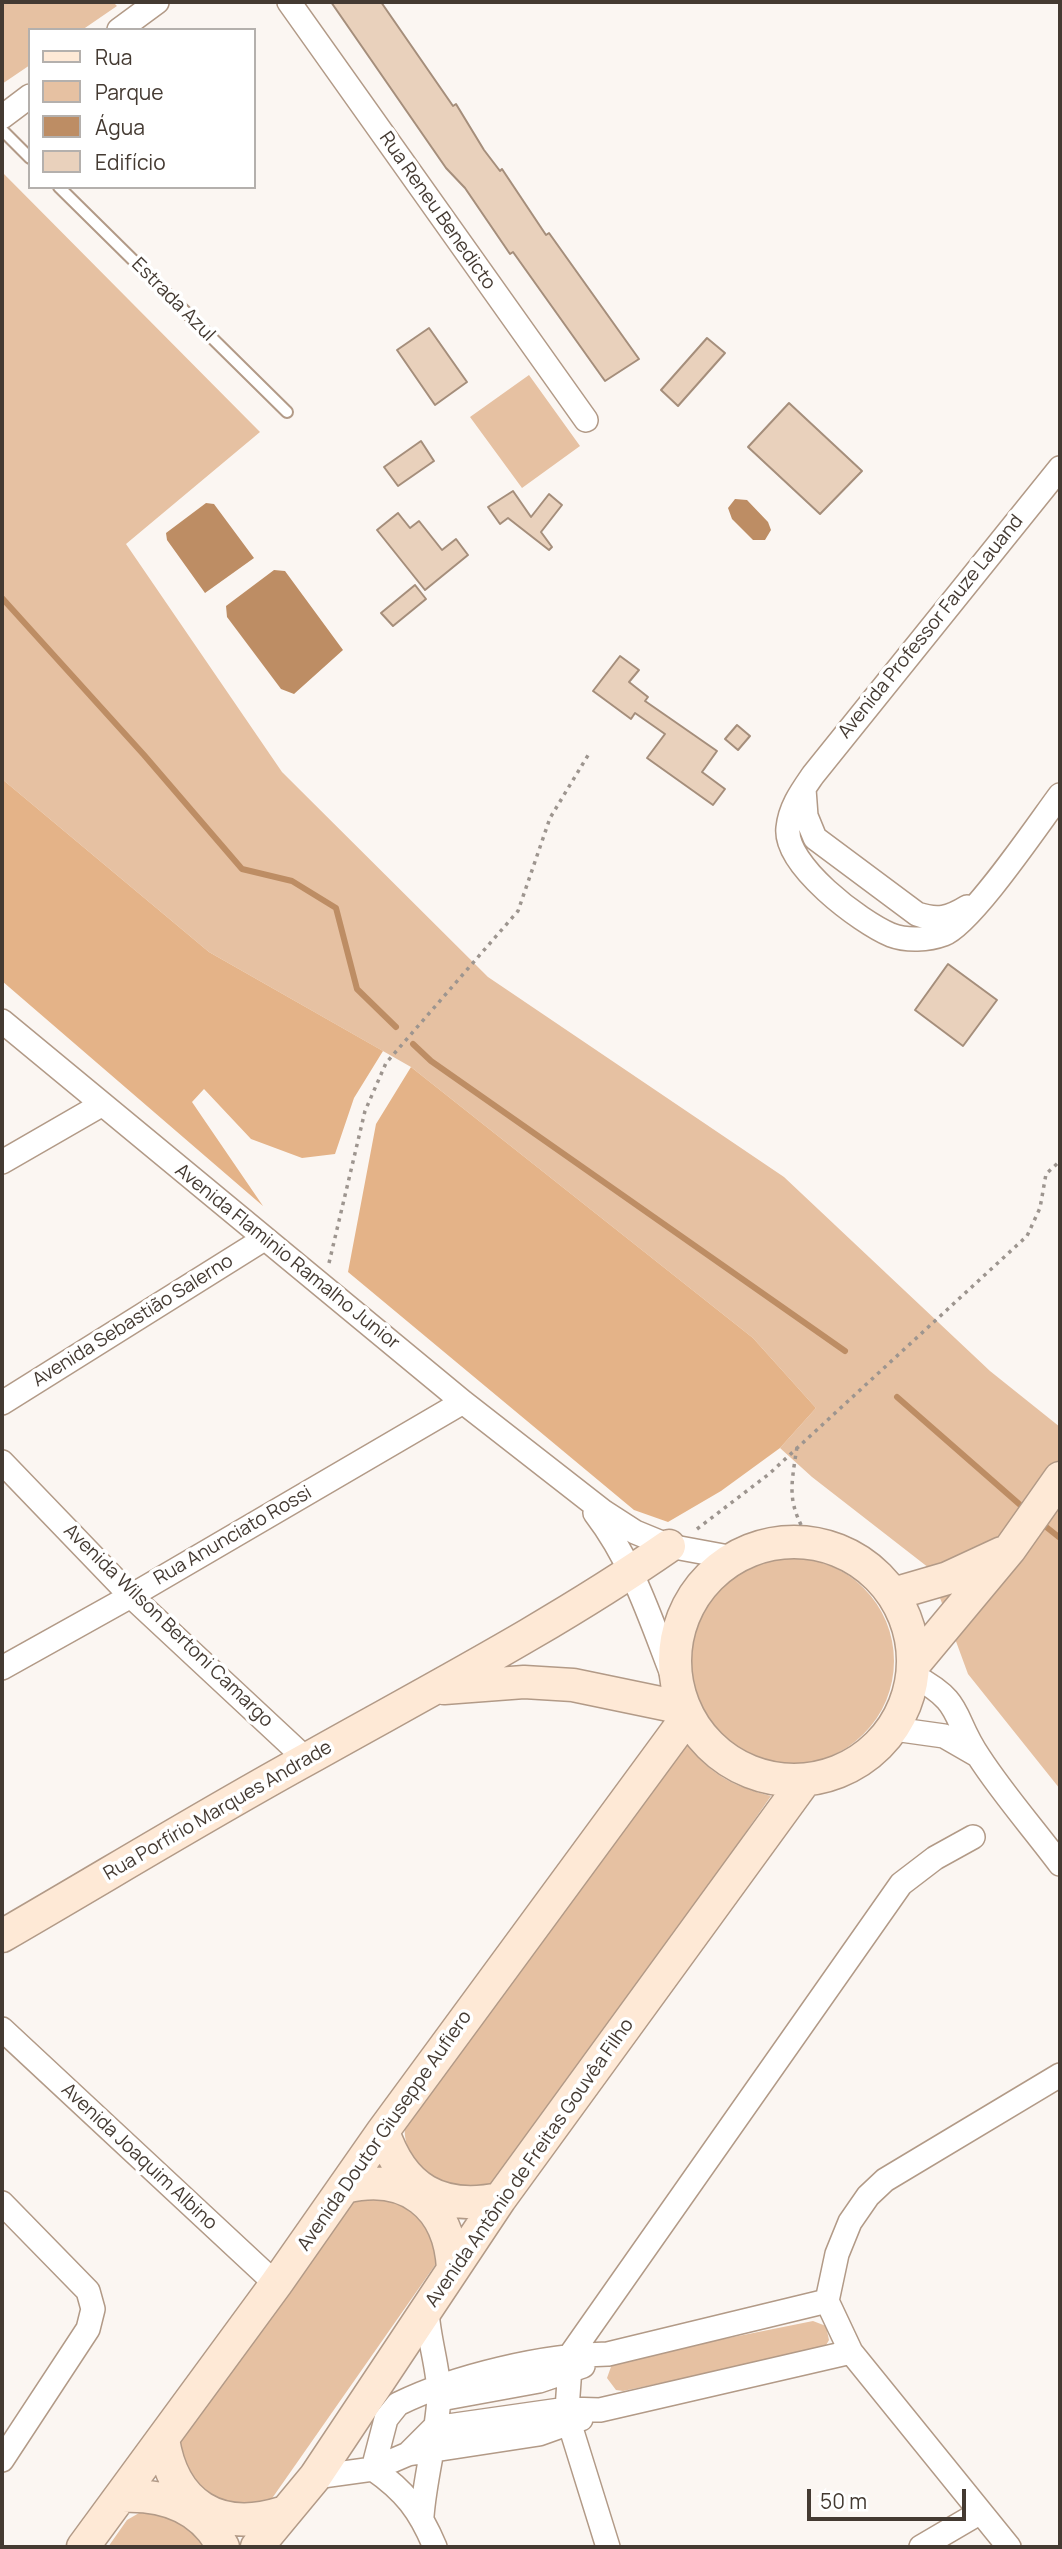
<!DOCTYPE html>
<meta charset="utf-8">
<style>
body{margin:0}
#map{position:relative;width:1062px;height:2549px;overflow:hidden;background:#fbf6f2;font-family:Manrope,sans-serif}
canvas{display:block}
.frame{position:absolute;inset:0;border:4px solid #443a32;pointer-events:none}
.legend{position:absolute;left:28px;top:28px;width:228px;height:161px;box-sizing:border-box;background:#fff;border:2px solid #b4b0ad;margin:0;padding:9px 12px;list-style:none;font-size:21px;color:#443a32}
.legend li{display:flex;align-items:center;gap:14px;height:35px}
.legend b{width:35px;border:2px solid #b4b0ad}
.scale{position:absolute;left:807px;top:2489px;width:159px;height:32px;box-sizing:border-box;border:4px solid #443a32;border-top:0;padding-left:9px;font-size:21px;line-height:24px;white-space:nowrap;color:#443a32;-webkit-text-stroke:5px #fff;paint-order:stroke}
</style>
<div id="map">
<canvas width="1062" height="2549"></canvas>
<div class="frame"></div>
<ul class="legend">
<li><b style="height:9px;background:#fee9d6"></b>Rua</li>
<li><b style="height:19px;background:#e6c1a2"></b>Parque</li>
<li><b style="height:19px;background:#bd8d64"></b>Água</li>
<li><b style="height:19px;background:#e9d1bc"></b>Edifício</li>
</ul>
<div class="scale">50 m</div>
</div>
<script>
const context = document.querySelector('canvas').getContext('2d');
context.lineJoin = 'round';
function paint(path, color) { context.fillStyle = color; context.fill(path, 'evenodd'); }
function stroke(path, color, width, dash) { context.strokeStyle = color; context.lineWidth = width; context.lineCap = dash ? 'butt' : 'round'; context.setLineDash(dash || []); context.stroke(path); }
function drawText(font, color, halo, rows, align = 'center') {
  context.font = font + ' Manrope,sans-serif'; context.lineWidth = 7; context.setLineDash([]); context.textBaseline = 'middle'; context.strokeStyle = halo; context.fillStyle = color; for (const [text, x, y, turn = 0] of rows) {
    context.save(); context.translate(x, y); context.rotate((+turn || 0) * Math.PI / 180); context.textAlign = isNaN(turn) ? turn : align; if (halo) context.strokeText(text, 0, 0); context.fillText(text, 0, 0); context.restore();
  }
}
paint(new Path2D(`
 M2,2H113L117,6L82,30H30V65L2,84Z
 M2,172L260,432L126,544L282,772L488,977L784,1177L990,1371L1060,1427V1789L968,1674L929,1568L812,1477L780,1448L816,1408L753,1338L411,1067L209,952L2,779Z
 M529,375L580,446L522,488L470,417Z
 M688 1661a103 103 0 1 1 206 0a103 103 0 1 1-206 0Z
 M680,1736C709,1772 725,1784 771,1796L499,2187L457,2196C429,2175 401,2161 405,2122Z
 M376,2188L433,2225L440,2258L266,2507L243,2517L182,2480L175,2444L346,2198Z
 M813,2321L826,2326L829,2340L825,2347L819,2350L623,2391L616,2390L607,2378L612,2364L619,2360Z
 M146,2509L167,2512L213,2547H108L127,2520Z`), '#e6c1a2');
paint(new Path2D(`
 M2,779L209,952L383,1051L354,1098L335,1154L302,1158L251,1139L204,1089L192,1102L263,1206L2,981Z
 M411,1067L753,1338L816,1408L780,1448L721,1491L668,1522L634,1510L348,1272L376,1124Z`), '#e4b388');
paint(new Path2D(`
 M735,499L747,500L768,522L771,530L765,540H753L732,519L728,508Z
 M206,503L214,504L254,558L205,593L167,540L166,533Z
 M274,570L285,571L343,650L294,694L281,689L227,617L226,606Z`), '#bd8d64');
stroke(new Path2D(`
 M2,598L144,755L242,869L292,881L336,908L357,989L396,1027
 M413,1044L431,1061L845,1351
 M897,1397L1026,1510
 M1040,1522L1060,1538`), '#bd8d64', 6);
const building = new Path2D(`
 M331,2H381L453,106L456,104L484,150L500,171L502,169L546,235L549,233L639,359L605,381L513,252L510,254L465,188L446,168Z
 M429,328L467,382L435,405L397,350Z
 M707,338L725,353L678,406L661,390Z
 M789,403L862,471L820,514L748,447Z
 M421,441L434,461L398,486L384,467Z
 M513,491L531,517L549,494L562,505L541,532L552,547L549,550L508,518L500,524L488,507Z
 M398,513L410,528L419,521L442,550L456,539L468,555L425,590L377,530Z
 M415,585L426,599L393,626L381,613Z
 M620,656L639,670L629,682L648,697L645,701L717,751L702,772L725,789L713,805L647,758L665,734L635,713L631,719L593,691Z
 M737,725L750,736L738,750L725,739Z
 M948,964L997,1000L963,1046L915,1010Z`);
paint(building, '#e9d1bc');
stroke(building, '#a58e7b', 2);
const lane = new Path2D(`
 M2,130L30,158
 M59,187L287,412`);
const street = new Path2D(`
 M289,2L586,420
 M119,30L157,2
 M2,117L30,96
 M1060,468L813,775C802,791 790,807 788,828C784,865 860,922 891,935C907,941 928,940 944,934C971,924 1039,823 1060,795
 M804,789L806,816L815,838L917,914C938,921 949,918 967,907
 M2,1021L463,1402L604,1512L635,1532L669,1546L734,1558
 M2,1162L101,1105
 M2,1403L264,1239
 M2,1462L131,1596L306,1759
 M595,1513C635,1565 653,1627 677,1687
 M2,1668L131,1596L463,1402
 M914,1676C965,1703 951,1716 979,1757C1003,1794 1033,1828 1060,1864
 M894,1729L944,1736L977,1755
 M2,2029L276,2284
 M2,2203L88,2291L93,2309L88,2329L2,2460
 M446,2398L539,2381L583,2366
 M408,2454L434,2428L567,2409L600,2410L851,2352
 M315,2477L373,2469L408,2454L539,2434L581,2419
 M422,2516C425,2476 437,2437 439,2397C440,2373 428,2338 427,2310
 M435,2547C420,2511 405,2491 373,2469L386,2419L398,2404C455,2376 544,2355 608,2354L827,2301
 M608,2547L570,2425L567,2409L571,2354L901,1884L935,1858L973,1837
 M921,2547L979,2513
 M1009,2547L851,2352L827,2301L837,2254L850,2222L868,2196L885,2180L1060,2075`);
const secondary = new Path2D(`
 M675 1661a119 119 0 1 1 238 0a119 119 0 1 1-238 0Z
 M893,1594L948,1578L1002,1553
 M915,1663L1010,1549L1060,1478
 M444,1688L524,1682L573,1685L684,1708
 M2,1936C104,1877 205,1815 309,1758C430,1690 555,1625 669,1546
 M383,2131C402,2189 440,2211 500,2199
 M345,2187C406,2172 450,2205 453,2269
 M163,2439C173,2505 219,2533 282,2513
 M122,2496C165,2494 203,2508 223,2547
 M83,2547L276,2284L383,2131L688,1716
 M257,2547L315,2477L500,2199L805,1780`);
stroke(lane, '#b29a87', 14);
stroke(street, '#b29a87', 26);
stroke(secondary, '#b29a87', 35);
stroke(new Path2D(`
 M329,1263L365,1111L386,1063L518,911L550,818L590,752
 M797,1447C790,1492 787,1503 811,1543
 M697,1529L769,1474L1027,1236L1040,1208L1046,1174L1060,1161`), '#9d958f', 3.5, [3.5, 5]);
stroke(lane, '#fff', 10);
stroke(street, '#fff', 23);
stroke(secondary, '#fee9d6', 32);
drawText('19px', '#443a32', '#fff', [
 ["Rua Reneu Benedicto",437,211,55],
 ["Estrada Azul",173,300,45],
 ["Avenida Professor Fauze Lauand",931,627,-51],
 ["Avenida Flaminio Ramalho Junior",287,1257,39],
 ["Avenida Sebastião Salerno",133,1321,-32],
 ["Rua Anunciato Rossi",233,1536,-30],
 ["Avenida Wilson Bertoni Camargo",168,1626,44],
 ["Rua Porfírio Marques Andrade",218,1811,-30],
 ["Avenida Doutor Giuseppe Aufiero",385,2131,-55],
 ["Avenida Joaquim Albino",139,2157,43],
 ["Avenida Antônio de Freitas Gouvêa Filho",530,2163,-55]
]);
</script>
